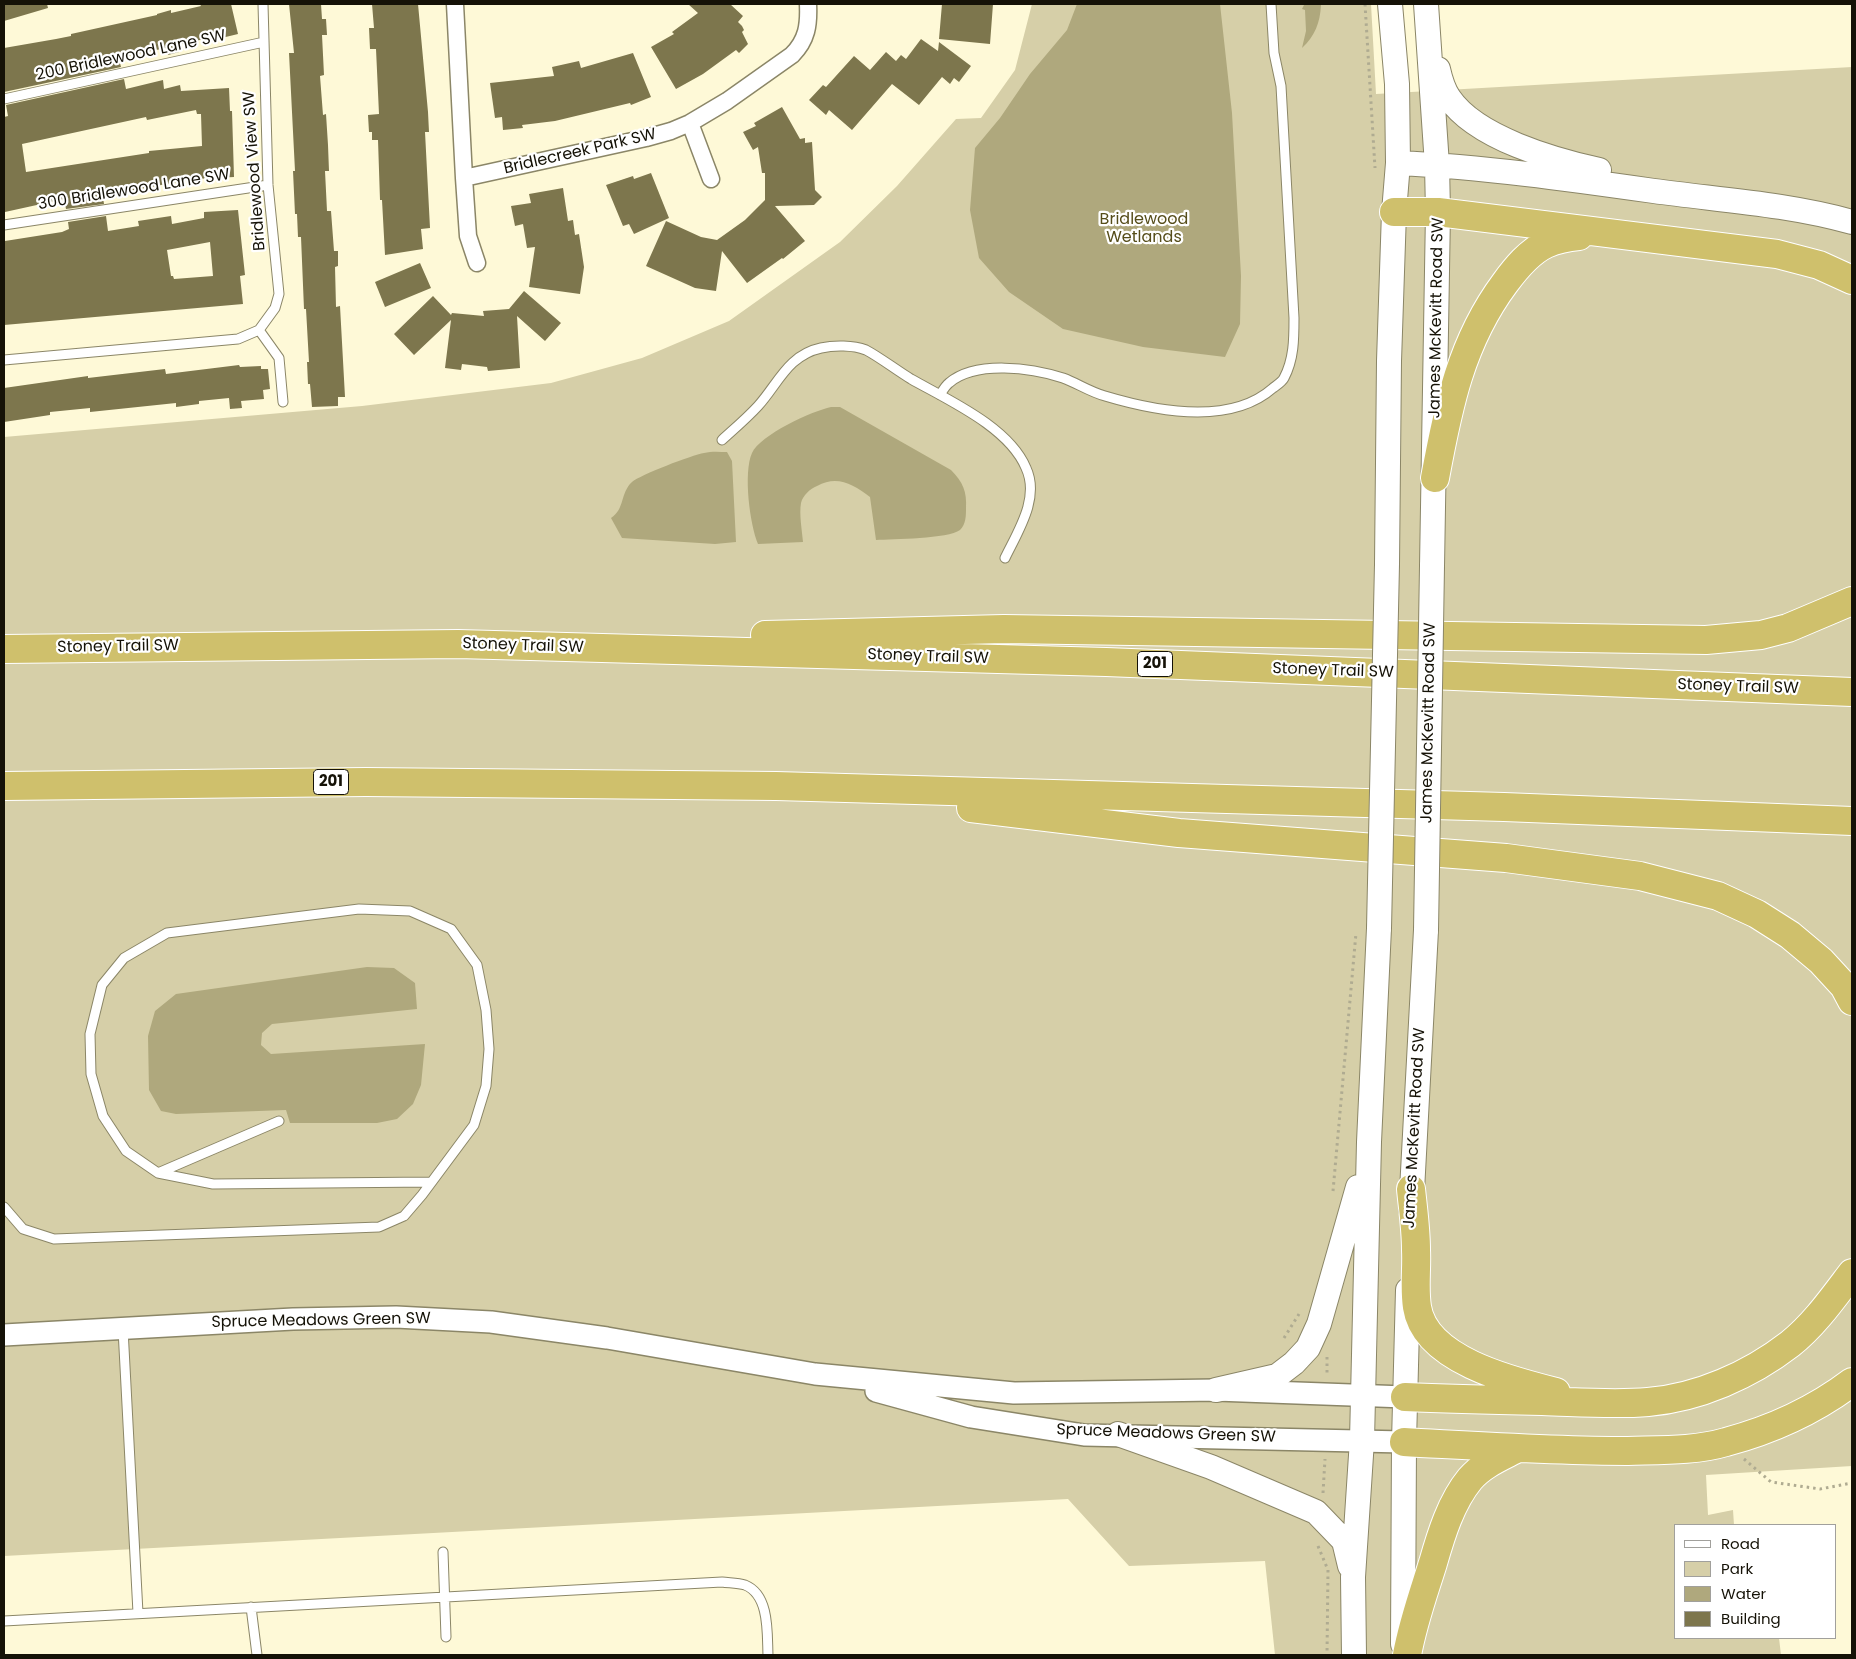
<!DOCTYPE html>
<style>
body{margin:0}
#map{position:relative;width:1856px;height:1659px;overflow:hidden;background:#fef9d7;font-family:Poppins,sans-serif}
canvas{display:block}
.frame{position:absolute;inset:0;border:5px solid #151207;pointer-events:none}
.legend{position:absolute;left:1674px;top:1524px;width:162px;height:115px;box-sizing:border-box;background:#fff;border:1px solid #a1a09c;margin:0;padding:6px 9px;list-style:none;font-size:15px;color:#151207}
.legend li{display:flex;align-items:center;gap:10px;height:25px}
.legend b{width:25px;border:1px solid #a1a09c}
</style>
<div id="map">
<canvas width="1856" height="1659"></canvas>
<div class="frame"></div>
<ul class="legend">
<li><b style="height:6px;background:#fff"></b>Road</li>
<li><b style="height:14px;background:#d6cfa8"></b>Park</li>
<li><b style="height:14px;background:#afa87d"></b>Water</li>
<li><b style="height:14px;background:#7d764d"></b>Building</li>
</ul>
</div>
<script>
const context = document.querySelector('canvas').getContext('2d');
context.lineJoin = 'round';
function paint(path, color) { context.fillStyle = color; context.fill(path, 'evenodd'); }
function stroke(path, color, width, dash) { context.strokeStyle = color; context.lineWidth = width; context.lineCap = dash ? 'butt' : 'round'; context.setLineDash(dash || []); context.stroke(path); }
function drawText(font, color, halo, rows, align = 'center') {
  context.font = font + ' Poppins,sans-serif'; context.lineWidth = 4.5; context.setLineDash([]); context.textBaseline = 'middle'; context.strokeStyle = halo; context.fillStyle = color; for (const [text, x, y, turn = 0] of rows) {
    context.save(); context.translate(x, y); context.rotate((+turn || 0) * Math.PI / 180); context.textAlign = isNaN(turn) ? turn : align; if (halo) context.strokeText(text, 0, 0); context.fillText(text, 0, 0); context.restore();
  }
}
paint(new Path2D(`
 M1032,4H1371L1376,94L1852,67V1466L1706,1475L1708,1515L1733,1510L1734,1525H1675V1638H1779L1781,1655H1275L1265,1561L1129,1566L1068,1499L4,1556V437L362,406L551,383L642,358L729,321L840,242L897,186L956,119L981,118L1015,70Z`), '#d6cfa8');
paint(new Path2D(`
 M1077,4H1220L1232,113L1241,276L1240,324L1225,357L1143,347L1063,329L1009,292L979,258L970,210L975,148L1000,118L1030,74L1067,30Z
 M1310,4L1321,5C1320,23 1315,36 1302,48L1306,31L1305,10L1302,9L1304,5Z
 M831,407H840L951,470C963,482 967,492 966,508C966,516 966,524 960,530C948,539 893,539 876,540L870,497C853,484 837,475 817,486C810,489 803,495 801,503C799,514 802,530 803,542L758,544C750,525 743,473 752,453C760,435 812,411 831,407Z
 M727,452L732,461L736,542L715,544L622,538L611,518C625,509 620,493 632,482C640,475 692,455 704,453C712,451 720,452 727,452Z
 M367,967L394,968L415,983L417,1009L272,1024L262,1033L261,1045L271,1054L425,1044L421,1085L413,1104L397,1119L377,1123H290L286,1110L176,1114L161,1111L149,1090L148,1036L155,1011L176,994Z`), '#afa87d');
paint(new Path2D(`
 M4,4H47L48,8L4,21Z
 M200,4H231L238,34L205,42L204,39L178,45L179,52L168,55L166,48L131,55L119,59L121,67L4,92V48L56,39L71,36V34L157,15V14L171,10V13L201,6Z
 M289,4H321L322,19H326L327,35H322L324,75L320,76L323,115L326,114L328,145L329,171H325L327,211H331L334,251H338V266L335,267L336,307L340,306L345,397H338V406L312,407L310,384H308L307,362H309L306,309H304L301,237H298L297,214H295L293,171H295L289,53H294Z
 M372,4H418L428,112L429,132H425L430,228L421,229L423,249L385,255L382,200H380L378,140H372V132H369L368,115L379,114L376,49H370L369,28H374Z
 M688,4H730L743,16L738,22L742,26L744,30L742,32L748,44L739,53L736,50L703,74L676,89L651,47L674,34L672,32L698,13Z
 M942,4H993L990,44L939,39Z
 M921,39L938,51L939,42L971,66L959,82L954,78L950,84L942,77L919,105L892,84L852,130L829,110L826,115L809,100L823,85L826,87L854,56L870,70L886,52L896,61L901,55L906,59Z
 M633,53L651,97L631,105L630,103L555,121L522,125L523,128L503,130L502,117L495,118L490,83L554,76L552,67L579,61L581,68Z
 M124,79L126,89L163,80L164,89L180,85L181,91L229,88L230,111H232L234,177L177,180V182L108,195V197L103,198L104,204L66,209L64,199L5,212L4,117L8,116L6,105ZM196,110L197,114H201L202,146L149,151V153L26,172L22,144L146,117L147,120Z
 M782,107L800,139L805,138V143L812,142L815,190L822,197L814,205L775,206L805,241L783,259L782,258L747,283L722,251L716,291L695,288L646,266L666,221L701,237L717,240L745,220L765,200V173H762L758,147L753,150L743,132L756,126L754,123Z
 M651,173L669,218L634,234L629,224L623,226L606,185L633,176L634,179Z
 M563,188L568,221L573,220L575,235L579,234L584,267L580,294L529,287L535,247L527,248L523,224L515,226L511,206L531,203L529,194Z
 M238,210L245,275L240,276L243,304L4,325L5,241L62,232L69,229L68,222L106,216L108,231L139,226L138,221L171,216L172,224L204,218V212ZM210,242L213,276L174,279L173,276H171L167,250Z
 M420,263L431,288L385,307L375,282Z
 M524,291L561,323L545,341L517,316L520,368L488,371L487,367L462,364L461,370L445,368L451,320L414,355L394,334L433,296L451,315L452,313L484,316L483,311L509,309Z
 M239,365L240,367L261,366V369H268L270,389L263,390L264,399L241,401L242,408L230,409L229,398L199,401V404L176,407V403L90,412V408L50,412V415L4,422V388L88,376V378L165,369L166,374Z`), '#7d764d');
const service = new Path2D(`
 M263,4L268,185L279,294L275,308L259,330L279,358L283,402
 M4,99L264,42
 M4,225L268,185
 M4,360L238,339L259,330
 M940,395C942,392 945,386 949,383C976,360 1032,368 1063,378C1077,383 1090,392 1105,396C1155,411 1230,426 1273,388C1277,385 1282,382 1284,378C1294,359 1294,339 1294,318L1281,86L1274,53L1271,4
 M722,440C734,429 747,418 758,406C778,384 788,355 821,348C834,345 853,345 866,350C881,358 896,370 911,379C948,400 1009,427 1026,468C1040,498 1018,531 1005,558
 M158,1173L279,1121
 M4,1207L23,1229L54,1239L379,1227L404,1216L422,1195L474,1125L486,1086L489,1049L486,1010L477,965L451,929L410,911L359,909L167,933L124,958L102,985L90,1034L91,1074L103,1116L126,1151L158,1173L213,1184L431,1182
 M123,1329L138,1613
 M443,1552L446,1637
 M251,1607L257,1655
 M4,1621L722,1582C729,1583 738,1583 745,1585C770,1595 767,1634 768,1655`);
const minor = new Path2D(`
 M455,4L464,178L646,138L671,131L690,123L727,101L792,55C807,40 809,25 808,4
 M690,123L711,179
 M464,178L468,236L477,263`);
const tertiary = new Path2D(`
 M4,1335L293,1319L396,1317L491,1322L607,1338L815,1374L1014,1393L1216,1390L1405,1397
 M876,1391L971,1417L1084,1435L1404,1442`);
const secondary = new Path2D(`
 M1426,4L1437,165L1438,212L1432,566
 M1438,69C1440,78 1443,89 1449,98C1476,138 1554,160 1599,170
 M1398,163C1484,167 1569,179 1654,191C1720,200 1788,204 1852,222
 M1387,564L1389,361L1394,212L1398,163L1397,84L1390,4
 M1411,1209L1426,930
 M1216,1390L1277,1376L1294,1363L1308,1348L1319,1324L1358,1187
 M1118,1434L1211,1467L1316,1512L1344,1541L1350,1566
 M1403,1644L1404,1442L1408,1290
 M1354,1655L1353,1577L1362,1440L1369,1142L1379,928`);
const motorway = new Path2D(`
 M1394,212H1438L1777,254L1819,265L1852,280
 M1435,478C1448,407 1461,342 1505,283C1516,268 1529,252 1546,244C1557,239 1568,237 1579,236
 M765,635L1004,629L1706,640L1761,635L1788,628L1852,601
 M4,649L458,644L1106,662L1852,692
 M4,786L366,782L776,786L1504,807L1852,821
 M971,808L1179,833L1506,858L1640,876L1718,896L1757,914L1790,935L1821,961L1844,986L1852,1001
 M1411,1189C1413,1209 1416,1229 1416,1250C1417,1268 1414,1288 1417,1307C1425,1360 1512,1381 1556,1392
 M1405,1397C1451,1399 1496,1400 1542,1401C1577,1402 1613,1405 1648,1402C1698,1398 1750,1375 1790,1344C1814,1325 1833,1298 1852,1273
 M1404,1442C1479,1446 1553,1451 1628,1451C1660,1450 1696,1451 1726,1442C1771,1430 1815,1410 1852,1382
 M1407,1655C1413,1622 1423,1595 1433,1563C1441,1535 1451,1502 1470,1479C1483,1464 1501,1457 1518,1448`);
stroke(service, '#8b8667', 11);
stroke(minor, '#8b8667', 19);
stroke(tertiary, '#8b8667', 24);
stroke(secondary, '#8b8667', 26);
stroke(motorway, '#fff', 30);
stroke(new Path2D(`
 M1365,4L1375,168
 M1333,1191L1356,933
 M1284,1338L1299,1314
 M1327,1357V1376
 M1744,1459L1771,1482L1820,1489L1852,1483
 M1323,1493L1325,1459
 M1318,1546L1328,1570L1327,1655`), '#afab91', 3, [2.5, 4]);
stroke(service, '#fff', 9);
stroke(minor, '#fff', 16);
stroke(tertiary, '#fff', 21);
stroke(secondary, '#fff', 24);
stroke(motorway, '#cfc06c', 28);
const secondaryBridge = new Path2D(`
 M1379,928L1387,564
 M1426,930L1432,566`);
stroke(secondaryBridge, '#8b8667', 26, []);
stroke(secondaryBridge, '#fff', 24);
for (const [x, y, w] of [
 [1155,664,35],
 [331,782,35]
]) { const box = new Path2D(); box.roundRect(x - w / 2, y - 12.5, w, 25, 4); context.fillStyle = '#fff'; context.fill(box); stroke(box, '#151207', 1); }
drawText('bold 15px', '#151207', null, [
 ["201",1155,664],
 ["201",331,782]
]);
drawText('16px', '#151207', '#fff', [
 ["200 Bridlewood Lane SW",131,56,-12],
 ["Bridlecreek Park SW",580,152,-13],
 ["Bridlewood View SW",255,171,-94],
 ["300 Bridlewood Lane SW",134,190,-9],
 ["James McKevitt Road SW",1437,318,-89],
 ["Stoney Trail SW",523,646,2],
 ["Stoney Trail SW",118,647,-1],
 ["Stoney Trail SW",928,657,2],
 ["Stoney Trail SW",1333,671,2],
 ["Stoney Trail SW",1738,687,2],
 ["James McKevitt Road SW",1429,723,-89],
 ["James McKevitt Road SW",1415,1128,-87],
 ["Spruce Meadows Green SW",321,1321,-1],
 ["Spruce Meadows Green SW",1166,1434,2]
]);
drawText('16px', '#564d1a', '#fff', [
 ["Bridlewood",1144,220],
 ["Wetlands",1144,238]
]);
</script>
